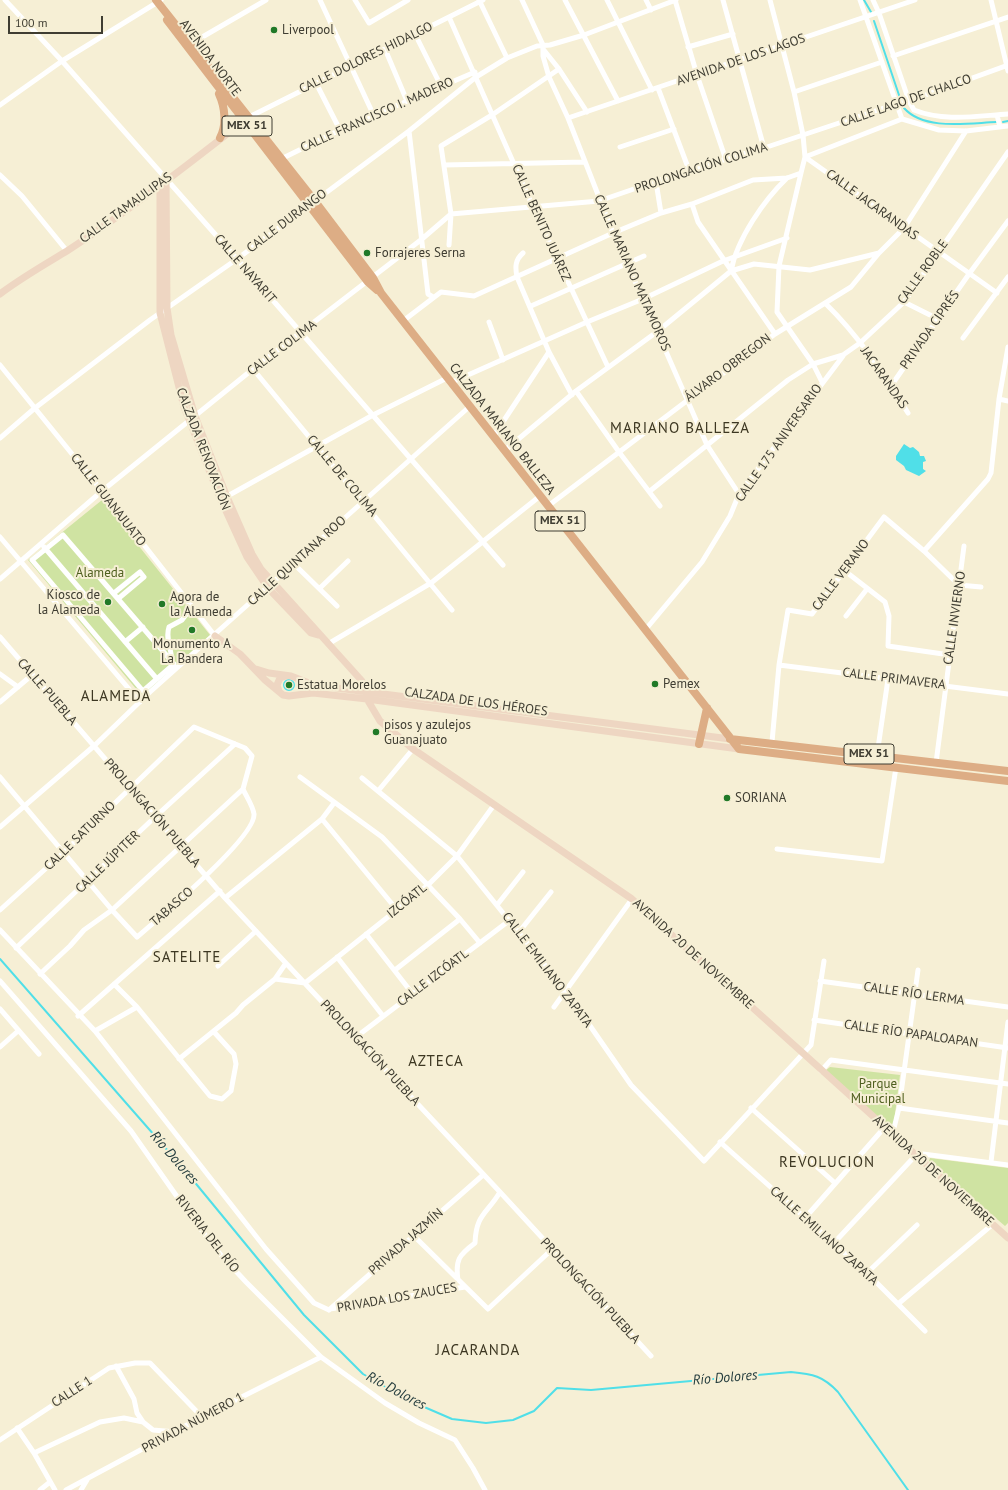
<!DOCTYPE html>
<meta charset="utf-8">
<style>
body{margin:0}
#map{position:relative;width:1008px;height:1490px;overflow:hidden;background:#f6efd5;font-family:"PT Sans",sans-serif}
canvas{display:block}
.scale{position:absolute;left:8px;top:16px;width:95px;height:18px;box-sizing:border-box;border:2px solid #3f3d32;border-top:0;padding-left:5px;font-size:12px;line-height:14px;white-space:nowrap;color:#3f3d32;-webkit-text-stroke:3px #f6efd5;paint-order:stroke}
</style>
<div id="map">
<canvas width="1008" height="1490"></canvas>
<div class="scale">100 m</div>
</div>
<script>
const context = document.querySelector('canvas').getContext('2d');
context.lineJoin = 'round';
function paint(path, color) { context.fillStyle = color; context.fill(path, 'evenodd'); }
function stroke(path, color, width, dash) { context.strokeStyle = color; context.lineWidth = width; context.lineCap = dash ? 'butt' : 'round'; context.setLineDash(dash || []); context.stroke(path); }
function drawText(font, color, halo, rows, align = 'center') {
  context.font = font + ' "PT Sans",sans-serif'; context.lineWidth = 4; context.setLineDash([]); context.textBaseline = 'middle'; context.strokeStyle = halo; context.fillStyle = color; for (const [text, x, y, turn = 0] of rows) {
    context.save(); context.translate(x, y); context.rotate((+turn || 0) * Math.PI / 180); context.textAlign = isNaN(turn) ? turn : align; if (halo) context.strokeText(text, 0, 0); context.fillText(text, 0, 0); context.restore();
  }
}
paint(new Path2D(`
 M102,500L210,635L142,696L28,560Z
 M830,1067L900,1075L894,1122L890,1129L825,1071Z
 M930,1158L1008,1168V1223L1005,1226L929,1161Z`), '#cfe3a2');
paint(new Path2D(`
 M904,444L910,448L913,447L919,452L920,456H924L926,461L923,462V469L926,471L919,476L906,470L904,466L896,460V456Z
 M283 685a6 6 0 1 1 12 0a6 6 0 1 1-12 0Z`), '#50dfe8');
stroke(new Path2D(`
 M864,0L871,12
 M874,21L901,101
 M904,108C924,131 969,123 996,122
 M1003,122L1008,121
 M0,959L183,1168L304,1315L363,1374L408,1400L452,1419L486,1423L513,1420L534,1411L557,1388L591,1390L791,1372C813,1374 823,1376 838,1392L908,1490`), '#50dfe8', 2);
stroke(new Path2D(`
 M5,0L62,61L237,259L503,565
 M320,0L374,116
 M355,0L369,23L408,0
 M479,0L507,58
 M522,0L543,45V56L549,77L568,118L613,233L643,299L707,445L739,494
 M565,0L618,101
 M607,0L652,90
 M646,0L651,10
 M675,0L697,75L726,160
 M723,0L764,148
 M860,0L902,119L939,130L966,131L1008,126
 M873,0L879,13L909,101L914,110C944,122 976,116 1008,114
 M991,0L1008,71
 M449,17L533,207L608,367
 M415,34L441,86
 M192,43L266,0
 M688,47L733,34
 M385,49L407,101
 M543,49L559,69L587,112
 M893,56L1008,17
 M316,83L340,130
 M658,88L689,170
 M794,92L882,62
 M0,105L62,61L161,0
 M997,115L1000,127
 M249,117L483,0
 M568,118L915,0
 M409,131L428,294L433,297
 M620,147L674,129
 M805,157L997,293
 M805,157L902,119
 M281,159L340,130L475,72
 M444,165L585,162
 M801,173L779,266L777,312L813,364L822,382
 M0,175L22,196L67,251
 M656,182L661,213
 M692,204L698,222L775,334
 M449,245L451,214L441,146L492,115L559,69
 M523,253C515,260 515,267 517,277L549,352L572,395
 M731,271C737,239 764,200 787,178
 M904,302L938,319
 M825,303C858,335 884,374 908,413
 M531,306L644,256
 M403,321L441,292L474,296L613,233L661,213L692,204L753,180L787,178L801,173L805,157L803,135L794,92L770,0
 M489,322L503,360
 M963,338L1008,277
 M0,365L102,491L215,636
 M253,369L452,610
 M450,383L587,322L643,299L723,261L787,238
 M891,386L969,274L1008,221
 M576,391L619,452L660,506
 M999,399L1008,401
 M493,437L549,352
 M0,438L35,408L150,320L237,259L409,131L476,77L507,58L537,46L550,45L584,35L676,0
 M504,451L576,391L658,331L731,271L754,264L810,270L879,253
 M650,491L788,380L813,364L843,355L860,343L904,302L1008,152
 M224,498L373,415L447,378
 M548,506L775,334L851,287L879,253L904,228L966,131
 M63,535L174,664L143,691L32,560Z
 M0,537L140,702
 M44,547L157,679
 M924,551L988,479L991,473L999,399L1008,347
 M294,564L337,606
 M845,571L885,602L889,616L888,646L950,655
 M0,579L102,491L253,369L422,239L451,214L599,201L689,170L764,148L896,104L909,101L1008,65
 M320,588L348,561
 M114,593L140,572L144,577L119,598
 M846,616L867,589
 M646,629L702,562L730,516L739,494L843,356
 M0,637L225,898L500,1192L651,1356
 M155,641L169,644
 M125,642L143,627
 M328,644L431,583L540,496
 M172,662C172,650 165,639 169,627L182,620L192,607
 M779,665L1008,694
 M0,674L18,687
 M0,702L32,675
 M772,742L779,665L788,610L812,614L884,517L924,551L959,585L981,587
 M877,755L888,679
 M936,763L964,546
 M0,777L112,910L137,937C157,920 256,837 254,814C253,806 246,796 243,789
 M300,777L382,837L460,919L480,943
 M362,778L457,856L566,991L631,1085L704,1161L811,1045L824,961
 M378,791L413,749
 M322,819L397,910
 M0,827L94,746L150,692L469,407
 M777,849L882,861L896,767
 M225,898L322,819L334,803
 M497,905L523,872
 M0,910L63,853L194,727L245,748L252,756L243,789L112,910L84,930L70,946L40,974
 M0,930L95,1031L266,1249L314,1303L329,1310
 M519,932L551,892
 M366,934L412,993
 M16,948L155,817L235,744
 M337,957L383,1016
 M218,966L256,931
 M395,970L460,919
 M275,979L305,983L428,885L457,856L494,805
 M0,981L131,1131L192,1218L220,1254L246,1282L321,1357L385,1403L419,1423L455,1440L473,1468L485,1490
 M820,981L1008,1007
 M114,984L137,1007L210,1096L222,1099L231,1091L236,1064L234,1054L214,1032
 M554,1007L632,899
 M0,1009L39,1054
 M78,1016L220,891
 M814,1020L1008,1048
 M95,1031L137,1007
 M356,1037L510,920
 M0,1047L18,1031
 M179,1059L236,1013L243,1005L275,979L286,963
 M821,1071L831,1060L1008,1084
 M751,1108L835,1183
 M899,1108L1008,1123
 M889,1133L894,1128L899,1108L918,970
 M720,1142L867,1273L925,1331
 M991,1162L1008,1022
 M805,1218L884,1128
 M414,1236L488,1309L547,1254L551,1248
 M833,1244L915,1156L923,1154L1008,1165
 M867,1273L917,1225
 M458,1280C455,1260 459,1255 475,1243C476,1214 487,1214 500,1192
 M898,1304L993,1224
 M330,1309L465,1287
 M329,1310L483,1175
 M116,1366L134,1399L137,1413L143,1422
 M17,1428L34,1453L55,1490
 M0,1440L109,1368L135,1363H150L202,1417
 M34,1453L100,1422L124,1418L143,1422L153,1430L176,1432
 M40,1490L50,1482
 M66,1490L202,1417L321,1357
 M81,1490L87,1480`), '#fff', 5);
stroke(new Path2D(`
 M166,180L167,308L171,335L195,416L227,497L252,554L261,569L362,681L367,699L380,721L413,749L632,899L1008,1238
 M160,185V313L184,407L221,500L247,557L268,588L311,633L318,635
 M0,294C21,278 44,265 67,251C130,210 190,163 249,117
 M215,636L240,654L265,680L283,695L289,696L313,693L367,699L739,749
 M256,669L269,673L291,676L314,685L730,739
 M279,691L277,685L280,678L286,676`), '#eed6c2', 7);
stroke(new Path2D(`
 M156,0L314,200L373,278L381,293L739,749L1008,781
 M167,20L368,282L377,290
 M219,94C225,107 227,125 220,138
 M730,739L1008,771
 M699,744L707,708`), '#ddad85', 8);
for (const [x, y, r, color] of [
 [274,30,4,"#207927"],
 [367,253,4,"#207927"],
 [108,602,4,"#207927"],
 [162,604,4,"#207927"],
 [192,630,4,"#207927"],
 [655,684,4,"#207927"],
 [289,685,4,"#207927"],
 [376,732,4,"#207927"],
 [727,798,4,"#207927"]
]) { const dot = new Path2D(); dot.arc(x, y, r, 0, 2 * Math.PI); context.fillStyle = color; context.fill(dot); stroke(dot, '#f6efd5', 1.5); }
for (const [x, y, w] of [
 [247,126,50],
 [560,521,50],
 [869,754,50]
]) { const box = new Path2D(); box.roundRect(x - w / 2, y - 10, w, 20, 3); context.fillStyle = '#f6efd5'; context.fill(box); stroke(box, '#3f3d32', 1); }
drawText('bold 12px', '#3f3d32', null, [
 ["MEX 51",247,126],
 ["MEX 51",560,521],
 ["MEX 51",869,754]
]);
drawText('13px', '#3f3d32', '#f6efd5', [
 ["Liverpool",282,30],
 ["Forrajeres Serna",375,253],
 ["Kiosco de",100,595,"right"],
 ["la Alameda",100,610,"right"],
 ["Agora de",170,597],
 ["la Alameda",170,612],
 ["Monumento A",192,644,"center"],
 ["La Bandera",192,659,"center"],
 ["Pemex",663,684],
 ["Estatua Morelos",297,685],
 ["pisos y azulejos",384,725],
 ["Guanajuato",384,740],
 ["SORIANA",735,798]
], 'left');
drawText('13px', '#3f3d32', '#f6efd5', [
 ["AVENIDA NORTE",210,58,53],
 ["CALLE DOLORES HIDALGO",366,58,-26],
 ["AVENIDA DE LOS LAGOS",741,60,-19],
 ["CALLE LAGO DE CHALCO",906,101,-19],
 ["CALLE FRANCISCO I. MADERO",377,115,-24],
 ["PROLONGACIÓN COLIMA",701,168,-18],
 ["CALLE JACARANDAS",872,205,36],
 ["CALLE TAMAULIPAS",126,208,-36],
 ["CALLE DURANGO",287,221,-37],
 ["CALLE BENITO JUÁREZ",541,223,66],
 ["CALLE NAYARIT",245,269,49],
 ["CALLE ROBLE",923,272,-54],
 ["CALLE MARIANO MATAMOROS",632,273,66],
 ["PRIVADA CIPRÉS",930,330,-55],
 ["CALLE COLIMA",282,348,-37],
 ["ÁLVARO OBREGON",728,368,-37],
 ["JACARANDAS",884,378,55],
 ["CALZADA MARIANO BALLEZA",502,429,52],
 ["CALLE 175 ANIVERSARIO",779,443,-55],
 ["CALZADA RENOVACIÓN",203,449,69],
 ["CALLE DE COLIMA",342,476,50],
 ["CALLE GUANAJUATO",108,500,52],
 ["CALLE QUINTANA ROO",297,561,-42],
 ["CALLE VERANO",841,575,-53],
 ["CALLE INVIERNO",955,618,-82],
 ["CALLE PRIMAVERA",894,679,7],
 ["CALLE PUEBLA",47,692,49],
 ["CALZADA DE LOS HÉROES",476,702,8],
 ["PROLONGACIÓN PUEBLA",152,813,49],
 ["CALLE SATURNO",80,836,-44],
 ["CALLE JÚPITER",108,862,-44],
 ["IZCÓATL",407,901,-39],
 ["TABASCO",172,907,-41],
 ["AVENIDA 20 DE NOVIEMBRE",693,954,42],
 ["CALLE EMILIANO ZAPATA",547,970,53],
 ["CALLE IZCÓATL",433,978,-37],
 ["CALLE RÍO LERMA",914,994,8],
 ["CALLE RÍO PAPALOAPAN",911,1034,8],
 ["PROLONGACIÓN PUEBLA",370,1053,47],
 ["AVENIDA 20 DE NOVIEMBRE",933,1171,42],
 ["RIVERIA DEL RÍO",207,1234,52],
 ["CALLE EMILIANO ZAPATA",824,1236,42],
 ["PRIVADA JAZMÍN",406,1242,-41],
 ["PROLONGACIÓN PUEBLA",590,1291,47],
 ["PRIVADA LOS ZAUCES",397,1298,-10],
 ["CALLE 1",72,1392,-33],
 ["PRIVADA NÚMERO 1",193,1423,-28]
]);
drawText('13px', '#4f5f1f', '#f6efd5', [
 ["Alameda",100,573],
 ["Parque",878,1084],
 ["Municipal",878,1099]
]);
drawText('italic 14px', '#253d3e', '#f6efd5', [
 ["Río Dolores",174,1158,49],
 ["Río Dolores",725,1378,-5],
 ["Río Dolores",396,1391,28]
]);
context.letterSpacing = '1px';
drawText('15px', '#3d3722', '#f6efd5', [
 ["MARIANO BALLEZA",680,429],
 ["ALAMEDA",116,697],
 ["SATELITE",187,958],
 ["AZTECA",436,1062],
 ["REVOLUCION",827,1163],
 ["JACARANDA",478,1351]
]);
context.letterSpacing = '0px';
</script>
